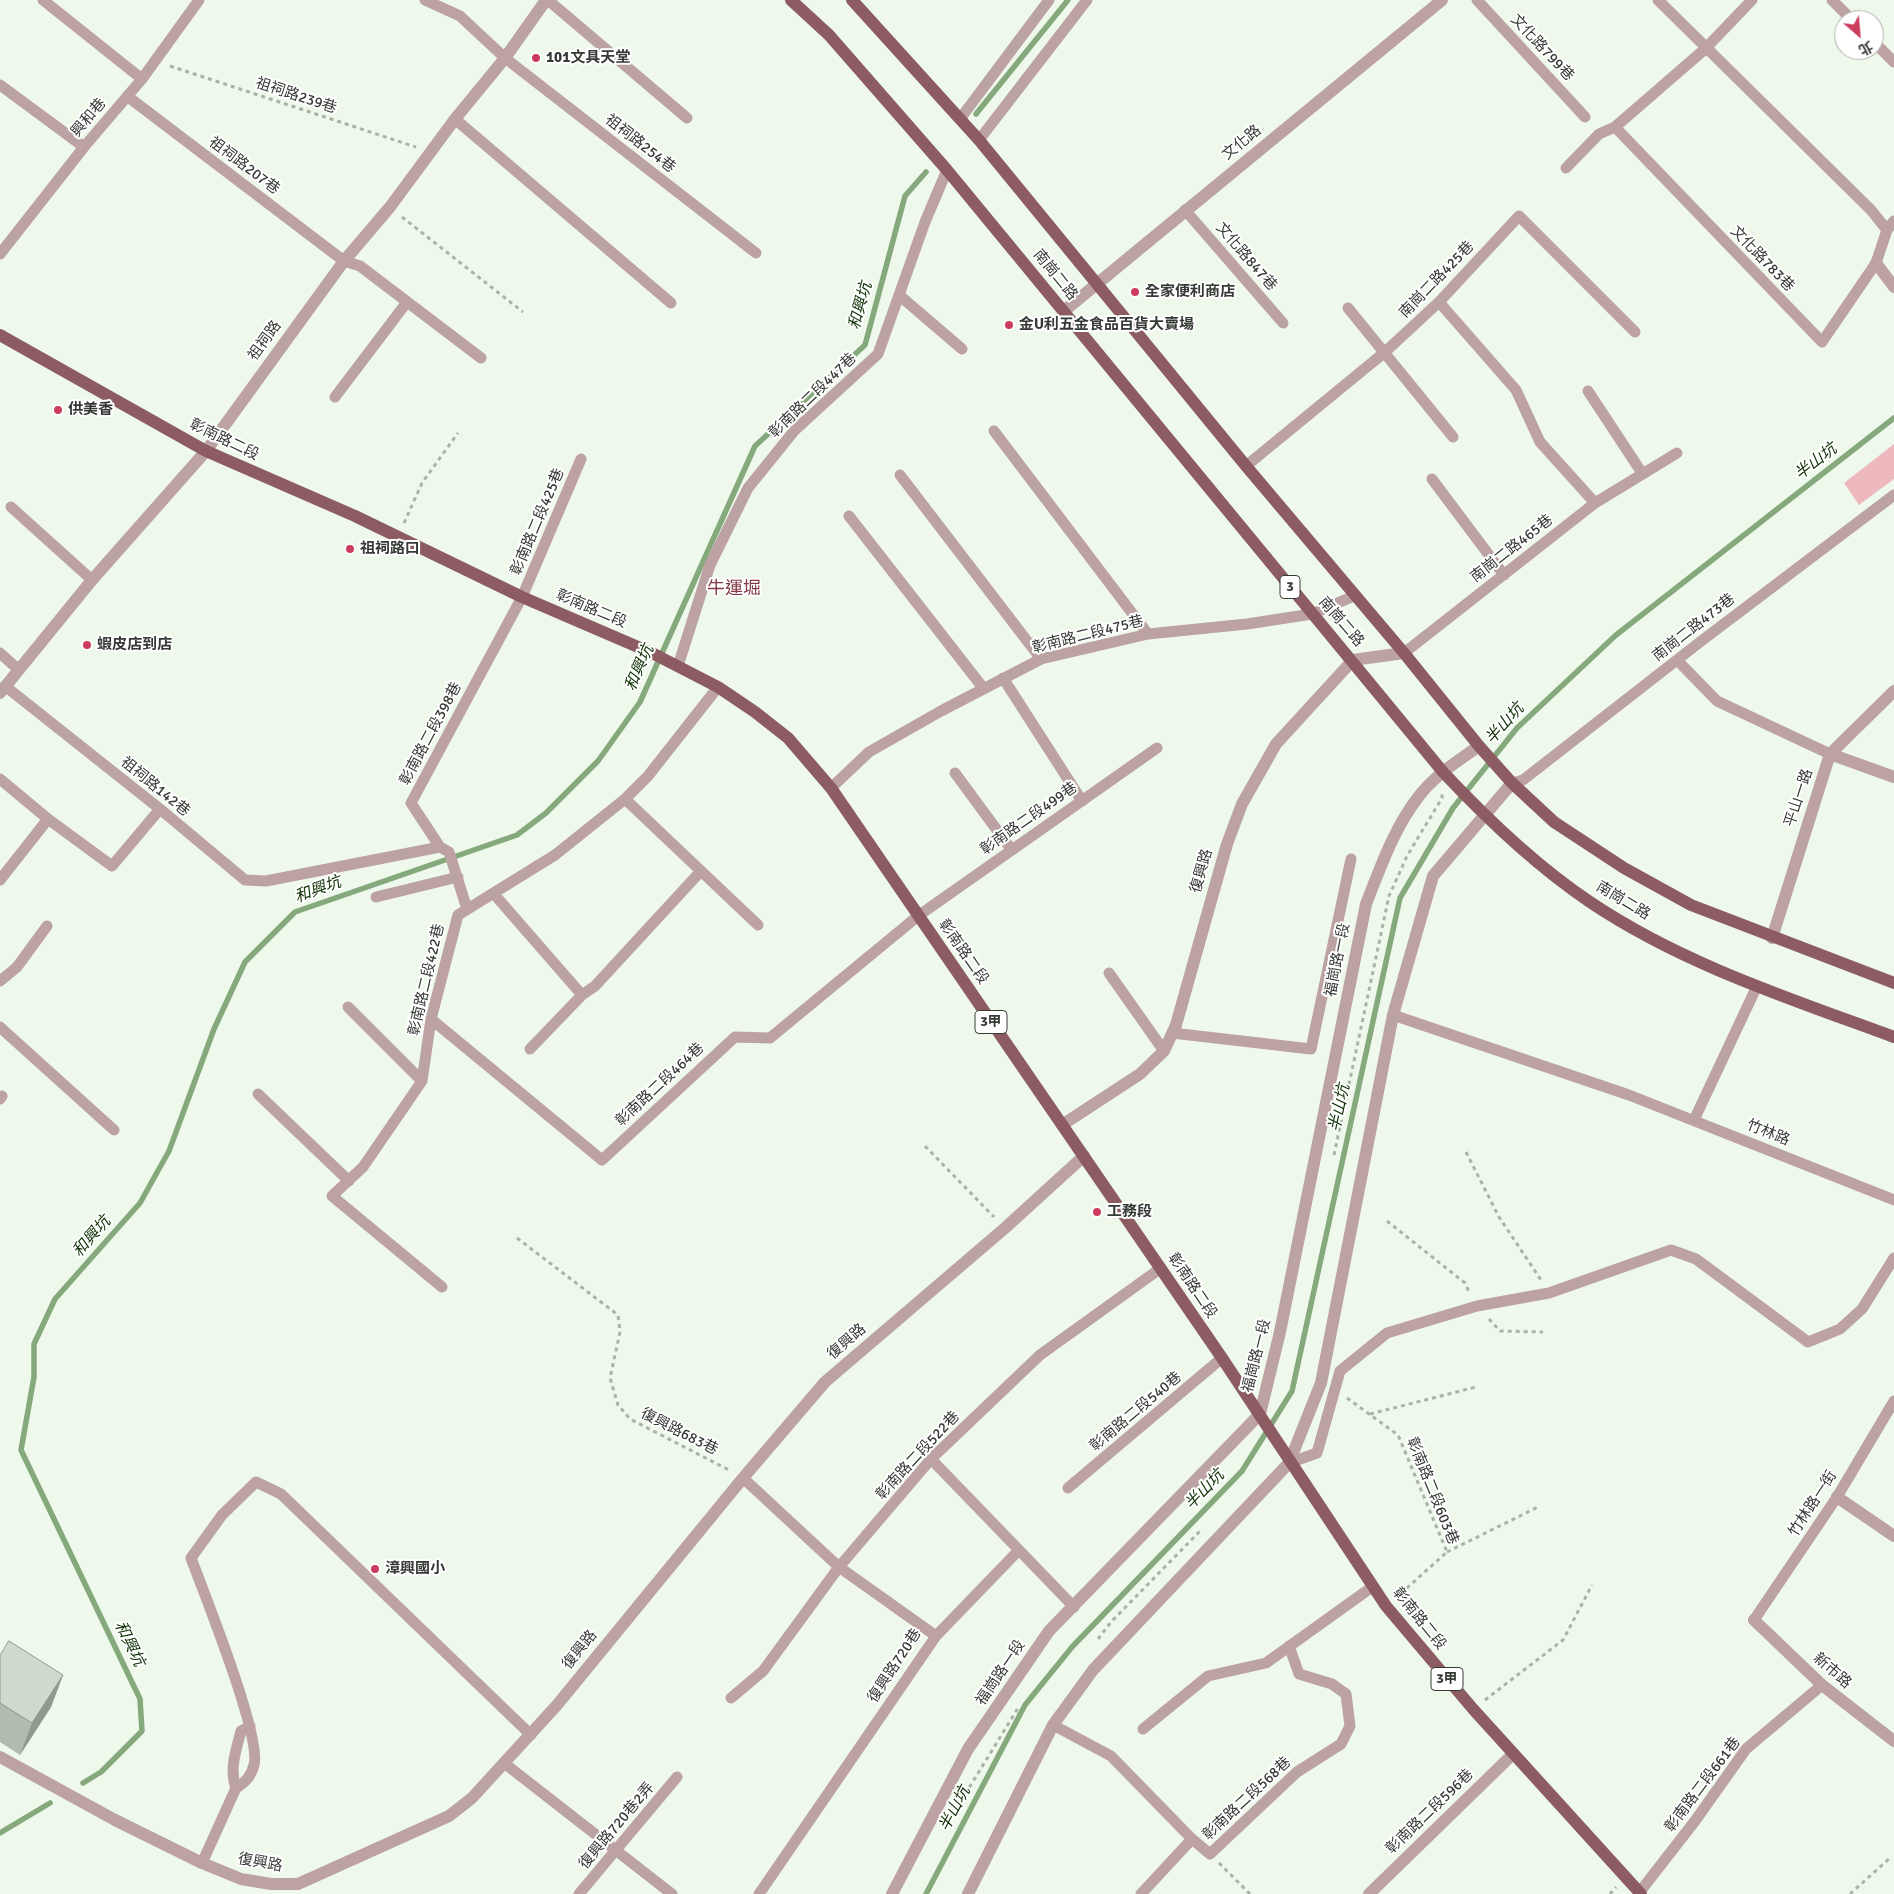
<!DOCTYPE html>
<meta charset="utf-8">
<style>
body{margin:0}
#map{position:relative;width:1894px;height:1894px;overflow:hidden;background:#eef9eb;font-family:Signika,"Noto Sans TC",sans-serif}
canvas{display:block}
.north{position:absolute;left:1834px;top:10px;width:50px;height:50px;box-sizing:border-box;background:#fff;border:1px solid #afb0ae;border-radius:50%;rotate:153deg;font-size:14px;font-weight:700;line-height:20px;text-align:center;color:#363a35}
.north::after{content:'';display:block;margin:auto;width:18px;height:22px;background:#cc3c5c;clip-path:polygon(50% 0,100% 100%,50% 72%,0 100%)}
</style>
<div id="map">
<canvas width="1894" height="1894"></canvas>
<div class="north">北</div>
</div>
<script>
const context = document.querySelector('canvas').getContext('2d');
context.lineJoin = 'round';
function paint(path, color) { context.fillStyle = color; context.fill(path, 'evenodd'); }
function stroke(path, color, width, dash) { context.strokeStyle = color; context.lineWidth = width; context.lineCap = dash ? 'butt' : 'round'; context.setLineDash(dash || []); context.stroke(path); }
function drawText(font, color, halo, rows, align = 'center') {
  context.font = font + ' Signika,"Noto Sans TC",sans-serif'; context.lineWidth = 4; context.setLineDash([]); context.textBaseline = 'middle'; context.strokeStyle = halo; context.fillStyle = color; for (const [text, x, y, turn = 0] of rows) {
    context.save(); context.translate(x, y); context.rotate((+turn || 0) * Math.PI / 180); context.textAlign = isNaN(turn) ? turn : align; if (halo) context.strokeText(text, 0, 0); context.fillText(text, 0, 0); context.restore();
  }
}
paint(new Path2D(`
 M1894,444V479L1859,505L1844,483Z`), '#edb9be');
stroke(new Path2D(`
 M976,114L1068,0
 M83,1783L101,1772L142,1731L140,1699L21,1450L34,1377V1344L55,1299L140,1203L169,1151L214,1029L245,962L295,912L517,835L546,813L598,761L640,702L755,446L865,345L905,196L926,172
 M0,1833L50,1803
 M926,1894L1025,1705L1072,1647L1242,1471L1292,1391L1400,898L1453,808L1517,728L1616,635L1894,418`), '#85a87c', 5.5);
stroke(new Path2D(`
 M170,66L416,147
 M402,217L523,312
 M404,523L422,483L458,433
 M925,1146L994,1217
 M1466,1152L1499,1217L1541,1280
 M1334,1155L1389,896L1407,856L1442,798V793
 M1387,1221L1465,1283L1470,1294
 M517,1238L618,1315L620,1332L610,1378L618,1405L630,1419L729,1470
 M1489,1319L1500,1331L1543,1332
 M1347,1398L1398,1435L1447,1552L1398,1596
 M1370,1414L1476,1387
 M1447,1552L1540,1506
 M1098,1639L1111,1622L1201,1530
 M1485,1700L1563,1640L1592,1585
 M961,1801L1018,1708
 M1219,1863L1250,1894
 M1610,1894L1616,1887
 M1850,1894L1891,1857`), '#aab3a8', 3, [4, 4]);
stroke(new Path2D(`
 M43,0L142,79
 M425,0L460,16L505,58L756,253
 M548,0L687,118
 M1477,0L1585,117
 M1658,0L1871,210L1887,230
 M1832,0L1852,20
 M1874,42L1894,62
 M0,85L84,147
 M127,96L344,261L360,266L481,358
 M455,119L671,303
 M960,119L1049,0
 M1615,127L1822,342L1876,263L1887,230L1894,221
 M979,140L1087,0
 M1566,168L1599,134L1615,127L1705,49L1752,0
 M1185,210L1283,323
 M0,254L84,147L142,79L199,0
 M899,295L962,349
 M1439,302L1516,390L1540,442L1595,503
 M1348,308L1453,437
 M1588,391L1642,473
 M335,397L407,302
 M994,431L1148,634
 M1246,466L1385,352L1439,302L1519,216L1635,332
 M900,475L1041,659
 M1432,479L1504,575
 M11,507L92,580
 M849,516L984,689
 M0,653L19,670
 M1404,653L1595,503L1677,453
 M1677,660L1717,701L1830,754
 M678,666L710,565L748,488L794,431L878,354L925,222L947,170
 M1003,678L1082,801
 M5,686L160,809L245,880L266,881L440,847
 M955,773L1011,849
 M0,779L48,819L112,866L160,809
 M1512,783L1523,780L1700,642L1894,495
 M831,788L869,752L941,711L1041,659L1148,634L1247,624L1312,614L1354,596
 M625,799L758,925
 M0,880L48,819
 M494,894L582,995L595,986L701,871
 M376,897L458,877
 M467,909L449,852L440,847L411,803L522,597L581,459
 M1109,973L1164,1051
 M0,981L17,967L47,926
 M348,1007L422,1081
 M1393,1015L1629,1095L1894,1200
 M431,1019L602,1160L735,1037L770,1038L918,916L1157,748
 M0,1027L114,1130
 M1172,1033L1311,1049L1351,859
 M530,1049L582,995
 M258,1094L349,1181
 M0,1099L2,1096
 M1694,1120L1757,986
 M442,1287L332,1196L363,1167L422,1081L431,1019L458,915L555,855L625,799L648,776L718,687
 M931,1459L1074,1607
 M1289,1463L1317,1453L1340,1371L1387,1333L1477,1306L1549,1293L1671,1250L1696,1259L1808,1342L1840,1329L1862,1309L1894,1258
 M743,1478L839,1567L936,1636L759,1894
 M1068,1488L1222,1358
 M1754,1620L1837,1497L1894,1401
 M936,1636L1019,1550
 M731,1698L763,1671L839,1567L931,1459L1040,1355L1161,1268
 M1053,1725L1111,1756L1192,1839L1210,1854L1297,1772L1341,1744L1350,1726L1346,1694L1332,1684L1299,1674L1289,1646
 M1143,1729L1208,1676L1266,1663L1372,1587
 M504,1763L672,1894
 M236,1788C229,1769 236,1751 241,1731L250,1726
 M202,1863L236,1788C246,1782 251,1776 254,1765C262,1737 204,1593 191,1558L222,1515L256,1482L281,1494L531,1735
 M1639,1893L1695,1821L1746,1749L1822,1685
 M579,1894L677,1777
 M1141,1894L1192,1839`), '#bda2a4', 11);
stroke(new Path2D(`
 M1876,263L1894,287
 M1830,754L1894,777
 M1772,938L1830,754L1894,691
 M1062,1125L1140,1074L1164,1051L1176,1025L1227,844L1242,804L1276,744L1353,660L1404,653
 M1837,1497L1894,1536
 M1754,1620L1822,1685L1894,1741
 M0,1757L115,1820L202,1863L241,1879L271,1884H298L449,1816L472,1798L557,1705L743,1478L825,1382L1005,1228L1084,1156
 M1369,1894L1513,1754`), '#bda2a4', 12);
stroke(new Path2D(`
 M1064,311L1442,0
 M0,693L92,580L206,451L344,261L390,207L455,119L505,58L546,0
 M892,1894L968,1749L1049,1631L1260,1414L1280,1332L1366,904C1381,866 1394,828 1419,796C1435,775 1458,761 1479,746
 M968,1894L1053,1725L1093,1670L1289,1463L1321,1383L1393,1015L1433,876L1512,783`), '#bda2a4', 12);
stroke(new Path2D(`
 M791,0L829,35L947,170L1443,772C1488,820 1535,865 1590,902C1682,964 1791,999 1894,1037
 M852,0L979,140L1246,466L1404,653L1479,746L1512,783L1554,822L1624,868L1691,905L1894,983
 M0,335L206,451L355,516L522,597L652,653L718,687L755,712L788,738L831,788L1222,1358L1386,1606L1473,1709L1641,1894`), '#8c5c62', 12);
paint(new Path2D(`
 M0,1656L63,1675L51,1707L20,1755L0,1742Z`), '#b1bbaf');
paint(new Path2D(`
 M63,1675L51,1707L20,1755L32,1723Z`), '#90998e');
const building = new Path2D(`
 M9,1641L63,1675L32,1723L0,1703V1656Z`);
paint(building, '#cedacb');
stroke(building, '#90998e', 1);
for (const [x, y, r, color] of [
 [536,58,5,"#cc3c5c"],
 [1135,292,5,"#cc3c5c"],
 [1009,325,5,"#cc3c5c"],
 [58,410,5,"#cc3c5c"],
 [350,549,5,"#cc3c5c"],
 [87,645,5,"#cc3c5c"],
 [1097,1212,5,"#cc3c5c"],
 [375,1569,5,"#cc3c5c"]
]) { const dot = new Path2D(); dot.arc(x, y, r, 0, 2 * Math.PI); context.fillStyle = color; context.fill(dot); stroke(dot, '#fff', 2); }
for (const [x, y, w] of [
 [1290,587,20],
 [991,1022,32],
 [1447,1679,32]
]) { const box = new Path2D(); box.roundRect(x - w / 2, y - 11.5, w, 23, 4); context.fillStyle = '#fff'; context.fill(box); stroke(box, '#363a35', 1); }
drawText('bold 14px', '#363a35', null, [
 ["3",1290,587],
 ["3甲",991,1022],
 ["3甲",1447,1679]
]);
drawText('15px', '#363a35', '#fff', [
 ["文化路799巷",1542,48,47],
 ["祖祠路239巷",296,96,18],
 ["興和巷",89,118,-50],
 ["文化路",1242,143,-39],
 ["祖祠路254巷",640,144,38],
 ["祖祠路207巷",244,166,37],
 ["文化路847巷",1246,257,49],
 ["文化路783巷",1762,259,46],
 ["南崗二路",1055,275,51],
 ["南崗二路425巷",1437,280,-46],
 ["祖祠路",265,341,-54],
 ["彰南路二段447巷",813,396,-44],
 ["彰南路二段",224,440,26],
 ["彰南路二段425巷",538,522,-67],
 ["南崗二路465巷",1512,549,-38],
 ["彰南路二段",591,609,23],
 ["南崗二路",1341,622,49],
 ["南崗二路473巷",1694,628,-38],
 ["彰南路二段475巷",1088,635,-14],
 ["彰南路二段398巷",431,734,-62],
 ["祖祠路142巷",155,787,39],
 ["平山一路",1799,798,-72],
 ["彰南路二段499巷",1029,819,-35],
 ["復興路",1202,871,-74],
 ["南崗二路",1623,901,31],
 ["彰南路二段",963,952,55],
 ["福崗路一段",1338,960,-79],
 ["彰南路二段422巷",427,980,-77],
 ["彰南路二段464巷",660,1085,-43],
 ["竹林路",1768,1133,22],
 ["彰南路二段",1192,1286,56],
 ["復興路",847,1342,-41],
 ["福崗路一段",1257,1356,-76],
 ["彰南路二段540巷",1136,1412,-40],
 ["復興路683巷",679,1432,27],
 ["彰南路二段522巷",918,1456,-47],
 ["彰南路二段603巷",1432,1491,68],
 ["竹林路一街",1813,1504,-57],
 ["彰南路二段",1419,1619,51],
 ["復興路",580,1650,-51],
 ["復興路720巷",895,1666,-57],
 ["新市路",1832,1671,41],
 ["福崗路一段",1001,1673,-56],
 ["彰南路二段661巷",1703,1785,-53],
 ["彰南路二段568巷",1247,1799,-43],
 ["彰南路二段596巷",1430,1812,-44],
 ["復興路720巷2弄",617,1826,-50],
 ["復興路",260,1863,10]
]);
drawText('bold 15px', '#363a35', '#fff', [
 ["101文具天堂",546,58],
 ["全家便利商店",1145,292],
 ["金U利五金食品百貨大賣場",1019,325],
 ["供美香",68,410],
 ["祖祠路口",360,549],
 ["蝦皮店到店",97,645],
 ["工務段",1107,1212],
 ["漳興國小",385,1569]
], 'left');
drawText('italic 16px', '#0f3204', '#fff', [
 ["和興坑",861,306,-75],
 ["半山坑",1816,462,-38],
 ["和興坑",640,668,-66],
 ["半山坑",1505,724,-48],
 ["和興坑",318,890,-20],
 ["半山坑",1340,1108,-78],
 ["和興坑",92,1237,-49],
 ["半山坑",1205,1490,-46],
 ["和興坑",129,1644,64],
 ["半山坑",955,1809,-62]
]);
drawText('18px', '#833b46', '#fff', [
 ["牛運堀",734,589]
]);
</script>
